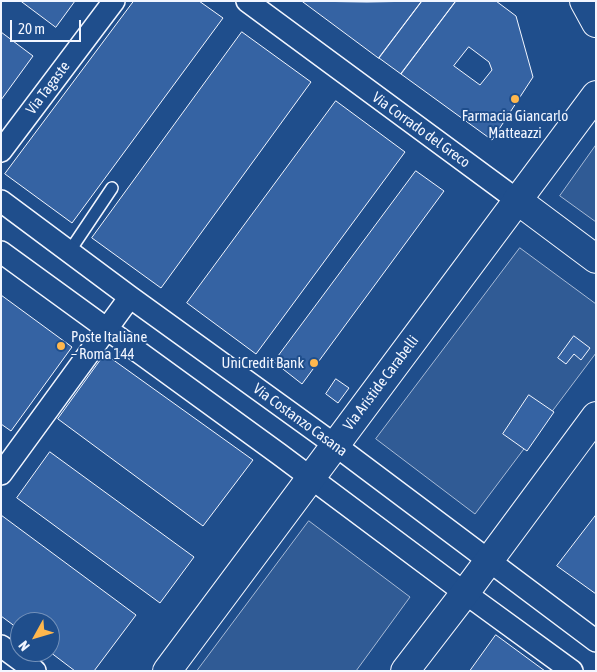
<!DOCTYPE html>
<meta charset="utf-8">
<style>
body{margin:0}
#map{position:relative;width:597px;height:672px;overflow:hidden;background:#1f4e8c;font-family:"Asap Condensed",sans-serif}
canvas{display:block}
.frame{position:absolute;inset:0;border:2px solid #f2f6ff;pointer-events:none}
.north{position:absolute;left:10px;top:612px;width:50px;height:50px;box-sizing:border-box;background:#1f4e8c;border:1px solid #7391ba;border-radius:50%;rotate:231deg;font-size:14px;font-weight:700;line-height:20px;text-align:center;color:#f2f6ff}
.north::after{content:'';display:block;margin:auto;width:18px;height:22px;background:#ffb74d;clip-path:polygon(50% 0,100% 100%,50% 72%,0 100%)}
.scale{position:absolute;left:10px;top:20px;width:71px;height:22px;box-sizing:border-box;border:2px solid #f2f6ff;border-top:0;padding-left:6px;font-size:15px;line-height:18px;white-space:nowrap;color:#f2f6ff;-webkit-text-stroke:4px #1f4e8c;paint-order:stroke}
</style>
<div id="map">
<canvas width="597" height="672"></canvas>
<div class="frame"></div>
<div class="north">N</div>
<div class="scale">20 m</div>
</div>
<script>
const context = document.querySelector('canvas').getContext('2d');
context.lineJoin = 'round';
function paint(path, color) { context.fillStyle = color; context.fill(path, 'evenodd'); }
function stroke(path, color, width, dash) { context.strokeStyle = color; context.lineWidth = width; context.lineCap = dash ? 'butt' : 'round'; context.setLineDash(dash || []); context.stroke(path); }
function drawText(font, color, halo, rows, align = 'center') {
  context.font = font + ' "Asap Condensed",sans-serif'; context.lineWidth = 4; context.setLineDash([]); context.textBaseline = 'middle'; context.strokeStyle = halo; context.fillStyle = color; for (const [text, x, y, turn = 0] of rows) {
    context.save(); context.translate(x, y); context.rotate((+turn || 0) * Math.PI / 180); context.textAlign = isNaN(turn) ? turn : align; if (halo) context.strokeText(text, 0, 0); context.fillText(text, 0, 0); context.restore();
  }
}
const green = new Path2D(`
 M596,145V222L560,196Z
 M520,248L596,304V353L475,514L376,439Z
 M309,521L410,597L356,671H197Z`);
paint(green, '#305b95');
stroke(green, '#a8bbd7', 1);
const building = new Path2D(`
 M21,1H75L56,27Z
 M134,1H199L223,18L72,223L5,174Z
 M302,1L367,2L422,1L379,58Z
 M422,1H456L401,74L379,58Z
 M456,1H496L516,16L533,77L492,140L401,74ZM469,47L489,62L492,70L480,85L454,66Z
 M1,32L33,56L1,100Z
 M242,32L311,82L161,288L92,238Z
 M336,101L405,152L256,354L187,303Z
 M416,171L444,191L302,384L274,362Z
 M1,295L72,347L11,431L1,424Z
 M574,336L590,348L581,360L574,354L566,364L558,358Z
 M105,354L253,460L203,526L58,419Z
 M336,379L349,388L338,403L326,394Z
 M529,395L554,412L527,451L503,434Z
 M50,452L194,557L160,603L17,498Z
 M1,515L136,615L94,671H75L50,652V622H20V630L1,616Z
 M596,515V594L557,566Z
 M496,635L545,671H470Z`);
paint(building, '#3563a3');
stroke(building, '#f2f6ff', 1);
const lane = new Path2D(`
 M69,252L112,188`);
const street = new Path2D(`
 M247,1L517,200
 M1,151L114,1
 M1,201L130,297L335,445L596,641
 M1,252L279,454L465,593L572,671
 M1,474L130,297
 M1,646L35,671`);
const secondary = new Path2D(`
 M584,1L596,23
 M517,200L596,259
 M167,671L596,95
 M405,671L465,593L596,416`);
stroke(lane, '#f2f6ff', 14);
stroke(street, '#f2f6ff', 24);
stroke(secondary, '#f2f6ff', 30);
stroke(lane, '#1f4e8c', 11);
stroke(street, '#1f4e8c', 21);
stroke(secondary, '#1f4e8c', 28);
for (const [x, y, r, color] of [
 [515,99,5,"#ffb74d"],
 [61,346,5,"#ffb74d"],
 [314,363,5,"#ffb74d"]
]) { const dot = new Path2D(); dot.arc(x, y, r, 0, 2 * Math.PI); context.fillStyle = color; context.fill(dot); stroke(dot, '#1f4e8c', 2); }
drawText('15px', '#f2f6ff', '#1f4e8c', [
 ["Via Tagaste",48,88,-53],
 ["Via Corrado del Greco",421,130,36],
 ["Via Aristide Carabelli",381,383,-53],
 ["Via Costanzo Casana",300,420,36]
]);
drawText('15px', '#f2f6ff', '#1f4e8c', [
 ["Farmacia Giancarlo",515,116],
 ["Matteazzi",515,133],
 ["Poste Italiane",71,337,"left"],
 ["– Roma 144",71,354,"left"],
 ["UniCredit Bank",304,363,"right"]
]);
</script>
